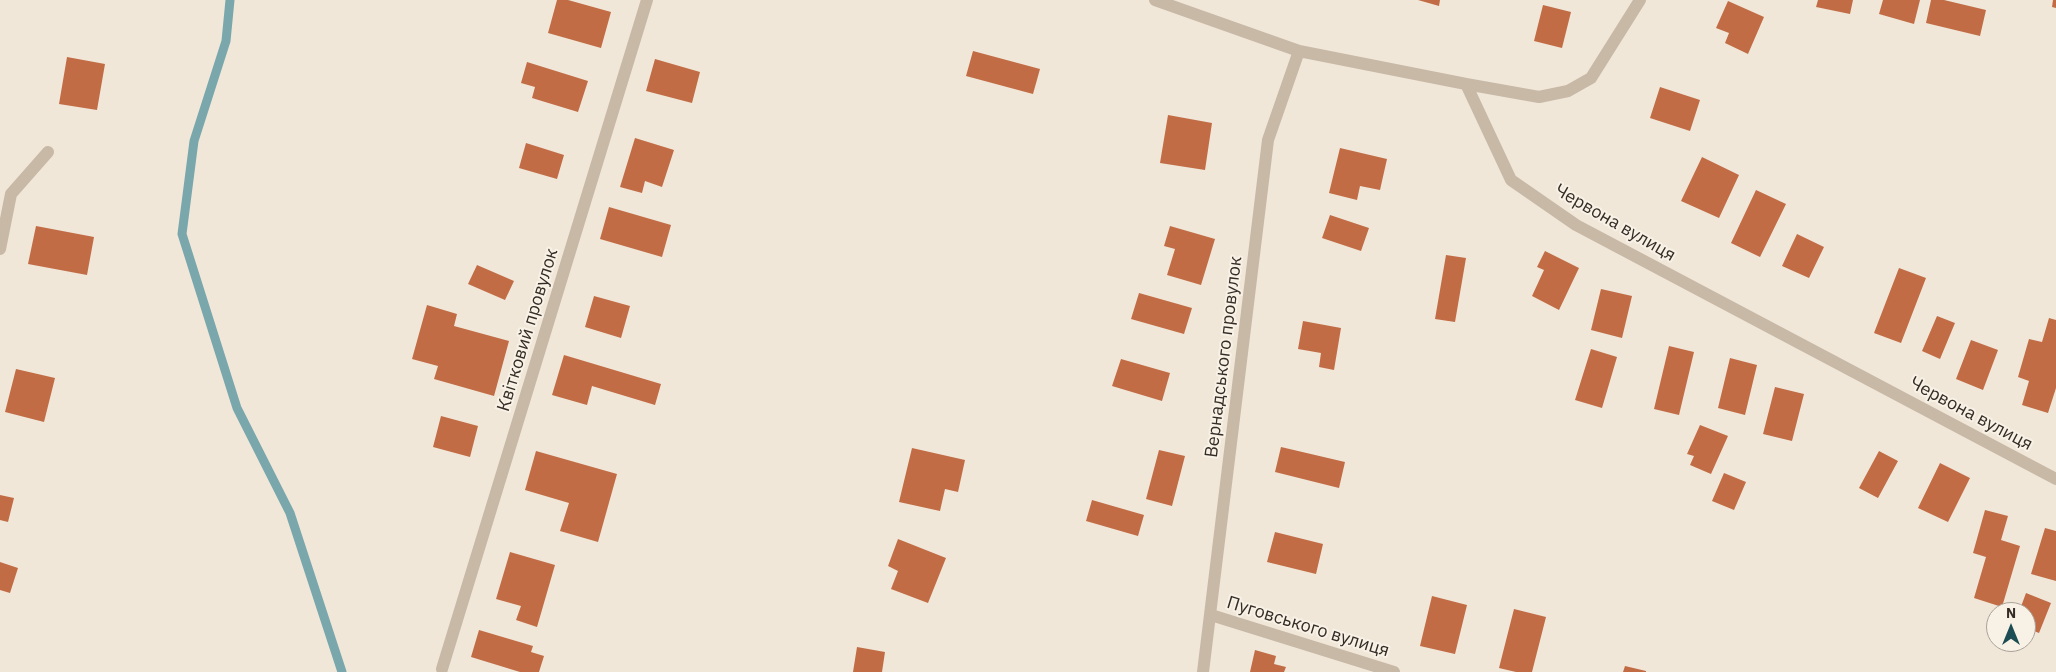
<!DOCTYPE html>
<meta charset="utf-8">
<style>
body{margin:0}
#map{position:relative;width:2056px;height:672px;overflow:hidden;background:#f0e7d9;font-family:"IBM Plex Sans",sans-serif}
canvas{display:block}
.north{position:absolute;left:1986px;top:602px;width:50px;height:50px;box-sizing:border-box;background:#f8f1e5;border:1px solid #aaa299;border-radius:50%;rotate:0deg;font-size:14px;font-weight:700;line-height:20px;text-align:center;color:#342c26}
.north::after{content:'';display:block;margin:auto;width:18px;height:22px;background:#1d4d54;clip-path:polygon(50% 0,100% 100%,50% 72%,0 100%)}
</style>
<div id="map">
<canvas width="2056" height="672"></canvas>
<div class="north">N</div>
</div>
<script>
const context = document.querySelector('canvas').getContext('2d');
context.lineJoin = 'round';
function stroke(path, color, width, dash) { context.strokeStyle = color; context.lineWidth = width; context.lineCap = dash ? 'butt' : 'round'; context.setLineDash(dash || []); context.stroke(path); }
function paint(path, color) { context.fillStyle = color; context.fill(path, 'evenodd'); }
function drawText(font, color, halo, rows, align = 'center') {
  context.font = font + ' "IBM Plex Sans",sans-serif'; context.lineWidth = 4; context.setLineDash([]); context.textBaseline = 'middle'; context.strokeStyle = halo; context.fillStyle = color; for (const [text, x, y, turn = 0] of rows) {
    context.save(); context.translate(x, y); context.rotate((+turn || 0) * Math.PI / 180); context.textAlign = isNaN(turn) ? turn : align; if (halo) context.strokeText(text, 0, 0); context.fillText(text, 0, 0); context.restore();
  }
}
stroke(new Path2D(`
 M230,0L226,41L194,141L182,234L237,408L290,513L342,672`), '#79a7ac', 9);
paint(new Path2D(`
 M557,0H568L611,12L601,48L548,33Z
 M1418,0H1440L1439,6Z
 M1818,0H1853L1850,14L1816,7Z
 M1883,0H1920L1914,24L1879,14Z
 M1931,0H1944L1986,10L1980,36L1926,23Z
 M2053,0H2056V8L2052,7Z
 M1728,1L1764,17L1748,54L1725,43L1729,33L1716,28Z
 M1543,5L1571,12L1562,48L1534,41Z
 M973,51L1040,69L1033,94L966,76Z
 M67,57L105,64L97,110L59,104Z
 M655,59L700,72L692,103L646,91Z
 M527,62L588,81L578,112L532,98L535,87L521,83Z
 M1660,87L1700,100L1690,131L1650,118Z
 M1168,115L1212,123L1205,170L1160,163Z
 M635,138L674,150L662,187L645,181L642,193L620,187Z
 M526,143L564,155L557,179L519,168Z
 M1340,148L1387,159L1380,190L1360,186L1357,200L1329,193Z
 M1702,157L1739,175L1719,218L1681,201Z
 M1756,190L1786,204L1760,257L1731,243Z
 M609,207L671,225L662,257L600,239Z
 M1330,215L1369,228L1361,251L1322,238Z
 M36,226L94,237L87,275L28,264Z
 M1170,226L1215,239L1201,285L1167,275L1175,249L1164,246Z
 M1797,234L1824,247L1809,278L1782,266Z
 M1545,251L1579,268L1559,310L1532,296L1544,270L1537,267Z
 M1446,255L1466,258L1455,322L1435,319Z
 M477,265L514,281L505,300L468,284Z
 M1899,268L1926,278L1901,343L1874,333Z
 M1601,289L1632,296L1622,338L1591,330Z
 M1139,293L1192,308L1184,334L1131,319Z
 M594,296L630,306L621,338L585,327Z
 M427,305L457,314L454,326L509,341L494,396L434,379L438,366L412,359Z
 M1937,316L1955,323L1940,359L1922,351Z
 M2049,318L2056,320V388L2048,413L2022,405L2029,381L2018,377L2029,339L2042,342Z
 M1303,321L1341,328L1334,370L1319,367L1321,353L1298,349Z
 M1971,340L1998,350L1983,390L1956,379Z
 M1669,346L1694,352L1679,415L1654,409Z
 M1591,349L1617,357L1602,408L1575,400Z
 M564,355L661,384L655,405L592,386L587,405L552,395Z
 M1730,358L1757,365L1745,415L1718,408Z
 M1121,359L1170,373L1162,401L1112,386Z
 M16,369L55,378L44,422L5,412Z
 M1775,387L1804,394L1792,441L1763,434Z
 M441,416L478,426L470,457L433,447Z
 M1700,425L1728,436L1711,474L1690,465L1694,456L1687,454Z
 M1281,447L1345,462L1339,488L1275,472Z
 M912,448L965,460L958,492L945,489L940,511L899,502Z
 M1159,450L1185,456L1172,506L1146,499Z
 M536,451L617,474L598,542L560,531L569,503L525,490Z
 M1879,451L1898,461L1878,498L1859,488Z
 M1940,463L1970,478L1948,522L1918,508Z
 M1724,473L1746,482L1734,510L1712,501Z
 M0,495L14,498L8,522L0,520Z
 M1092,500L1144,515L1138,536L1086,521Z
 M1985,510L2008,516L2001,540L2020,546L2002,607L1974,598L1986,557L1973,553Z
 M2045,528L2056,531V581L2031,574Z
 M1275,532L1323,544L1316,574L1267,562Z
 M898,539L946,558L928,603L891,589L898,571L888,566Z
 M510,552L555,565L537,627L516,620L521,606L496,599Z
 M0,562L18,568L10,593L0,590Z
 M2026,593L2051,603L2039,633L2026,628V612H2019Z
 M1432,596L1467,605L1455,654L1420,646Z
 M1514,609L1546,617L1532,672H1516L1499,668Z
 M479,630L533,646L531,652L544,656L539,672H520L471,657Z
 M857,647L885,652L882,672H853Z
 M1255,650L1276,656L1274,664L1286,667L1284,672H1250Z
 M1625,666L1646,671V672H1623Z`), '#c26c45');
stroke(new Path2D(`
 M1155,0L1299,51L1466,84L1511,180L1576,225L2056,479
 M1466,84L1539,97L1568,91L1591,78L1640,0
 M0,249L11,194L48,152
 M1211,615L1394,672
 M442,669L647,0
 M1203,672L1268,140L1299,51`), '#c8b8a6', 12);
drawText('18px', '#342c26', '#f8f1e5', [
 ["Червона вулиця",1615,223,30],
 ["Квітковий провулок",528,330,-73],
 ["Вернадського провулок",1224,357,-83],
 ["Червона вулиця",1971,414,28],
 ["Пуговського вулиця",1308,627,17]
]);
</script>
